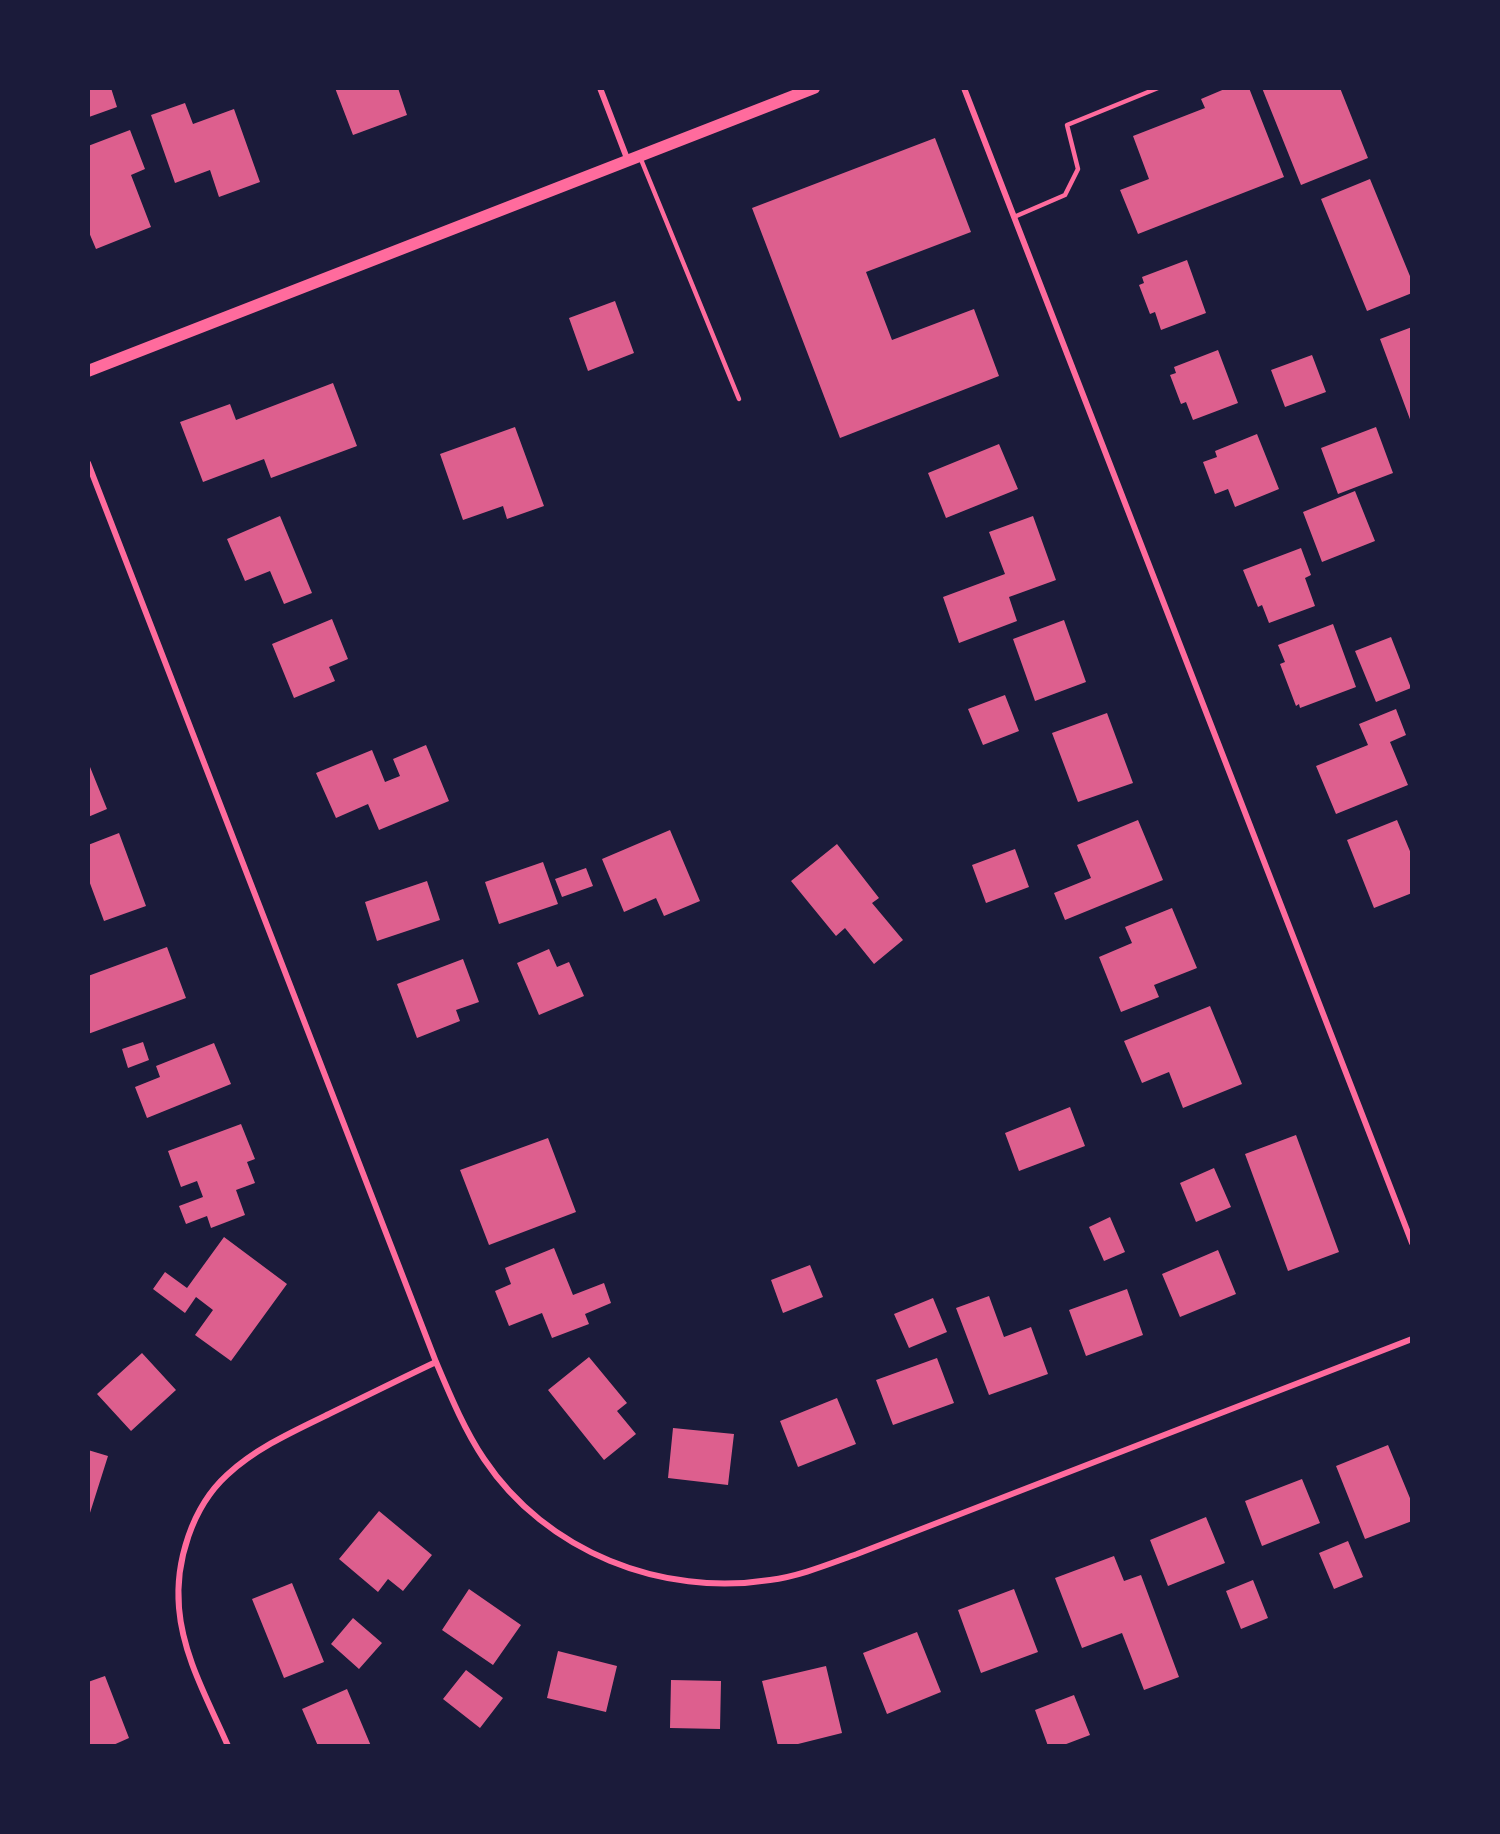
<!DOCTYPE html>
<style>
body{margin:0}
#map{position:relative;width:1500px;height:1834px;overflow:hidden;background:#1b1b3a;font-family:Manrope,sans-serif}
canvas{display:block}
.frame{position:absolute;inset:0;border:90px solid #1b1b3a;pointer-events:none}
</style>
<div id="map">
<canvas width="1500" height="1834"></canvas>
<div class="frame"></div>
</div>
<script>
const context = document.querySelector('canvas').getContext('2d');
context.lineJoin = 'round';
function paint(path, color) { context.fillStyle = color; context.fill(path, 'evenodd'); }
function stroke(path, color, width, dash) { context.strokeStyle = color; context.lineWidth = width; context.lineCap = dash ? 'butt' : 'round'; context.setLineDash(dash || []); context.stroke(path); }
paint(new Path2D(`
 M88,88H111L117,107L89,117Z
 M335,88H398L407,115L353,135Z
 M1227,88H1249L1284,177L1138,234L1120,190L1149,179L1133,136L1205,108L1201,99Z
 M1262,88H1340L1368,158L1301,185Z
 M185,103L193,124L234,109L260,182L219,197L210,170L175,183L151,115Z
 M130,130L145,169L131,175L151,227L96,249L88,230V146Z
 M935,138L971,232L866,272L892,340L974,309L999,376L840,438L752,208Z
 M1370,179L1412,281V293L1367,311L1321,199Z
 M1187,260L1206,313L1161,330L1155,312L1150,314L1139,285L1144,283L1142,277Z
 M615,301L634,353L588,371L569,318Z
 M1412,327V422H1411L1380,339Z
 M1218,350L1238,403L1193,420L1186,402L1181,404L1170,375L1176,373L1174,367Z
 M1312,355L1326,392L1285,407L1271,370Z
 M333,383L357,446L271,478L264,459L203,482L180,422L230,404L236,420Z
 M515,427L544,506L507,519L503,506L463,520L440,454Z
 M1376,427L1393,473L1338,494L1321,448Z
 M1257,434L1279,489L1235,507L1228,489L1215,494L1203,462L1217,457L1215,451Z
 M999,444L1018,489L946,518L928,473Z
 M1355,491L1375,541L1322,562L1303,512Z
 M280,516L312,593L284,604L270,571L245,581L227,539Z
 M1033,516L1056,580L1009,597L1017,621L959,643L943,597L1005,574L989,532Z
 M1301,548L1311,575L1305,578L1315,606L1269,623L1262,605L1258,607L1243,570Z
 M332,619L348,659L329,667L335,681L294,698L272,644Z
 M1064,620L1086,682L1035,701L1013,639Z
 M1333,624L1356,687L1300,708L1299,704L1296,706L1280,664L1285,662L1278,645Z
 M1391,637L1411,688L1376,702L1355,651Z
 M1005,695L1019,731L983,745L968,709Z
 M1396,709L1406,735L1390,742L1408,785L1336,814L1316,766L1368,745L1359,724Z
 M1107,713L1133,783L1078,802L1052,733Z
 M426,745L449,801L379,830L368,804L336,818L316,773L372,750L385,782L400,776L393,759Z
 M88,762L107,809L88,817Z
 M1138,820L1163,880L1065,920L1054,893L1091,878L1077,845Z
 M1397,820L1412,856V893L1374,908L1347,840Z
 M670,830L700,901L664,916L656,898L624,912L602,859Z
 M119,833L146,906L104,921L88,878V845Z
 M837,844L879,898L872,903L903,940L874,964L845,928L836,936L791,881Z
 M1015,849L1029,887L986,903L972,865Z
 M543,862L558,904L499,924L485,882Z
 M586,868L593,886L562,897L555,879Z
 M427,881L440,920L377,941L365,902Z
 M1172,908L1197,968L1154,985L1159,997L1121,1012L1099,957L1132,943L1125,927Z
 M167,947L186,998L88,1034V976Z
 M549,949L557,967L569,962L584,996L539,1015L517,963Z
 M463,959L479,1002L456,1010L460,1021L417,1038L397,984Z
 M1210,1006L1242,1084L1183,1108L1169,1072L1142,1083L1124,1041Z
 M143,1042L149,1060L128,1068L122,1049Z
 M214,1043L231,1084L147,1118L135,1087L160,1077L156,1066Z
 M1070,1107L1085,1146L1019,1171L1005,1133Z
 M241,1124L255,1159L247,1162L255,1183L236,1190L245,1215L211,1228L207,1216L186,1224L179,1206L203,1197L197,1181L181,1187L168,1151Z
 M1296,1135L1339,1252L1288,1271L1245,1154Z
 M548,1138L576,1212L489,1245L460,1170Z
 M1214,1168L1231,1207L1196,1222L1180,1183Z
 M1110,1217L1125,1252L1104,1261L1089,1227Z
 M224,1237L287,1284L231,1361L195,1335L213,1310L196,1297L185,1313L153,1289L165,1272L187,1288Z
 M554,1248L573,1295L604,1283L611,1303L585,1314L589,1324L552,1338L542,1313L509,1326L495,1291L511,1284L505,1268Z
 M1218,1250L1236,1294L1180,1317L1162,1274Z
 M810,1265L823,1297L783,1313L771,1280Z
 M1127,1289L1143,1335L1086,1356L1069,1310Z
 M989,1296L1004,1337L1031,1327L1048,1374L989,1395L956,1308Z
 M933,1298L947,1332L909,1348L894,1314Z
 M142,1353L176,1390L131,1431L97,1394Z
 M589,1357L627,1403L617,1411L636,1434L604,1460L548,1390Z
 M937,1358L954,1403L893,1425L876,1380Z
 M837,1398L856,1444L798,1467L780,1421Z
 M673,1428L734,1434L728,1485L668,1478Z
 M1388,1445L1412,1503V1521L1365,1539L1336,1466Z
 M88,1450L108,1456L89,1516H88Z
 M1302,1479L1320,1523L1262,1546L1245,1501Z
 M379,1511L432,1555L403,1591L388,1579L378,1592L339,1559Z
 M1206,1517L1225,1563L1168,1586L1150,1540Z
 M1348,1541L1363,1577L1334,1589L1319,1553Z
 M1114,1556L1124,1581L1141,1575L1179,1677L1144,1690L1122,1633L1082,1648L1055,1578Z
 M1253,1580L1268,1618L1241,1629L1226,1591Z
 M292,1583L324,1662L284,1678L252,1599Z
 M469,1589L521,1625L493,1665L442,1630Z
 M1014,1589L1038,1652L981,1673L958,1610Z
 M353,1618L382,1643L359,1669L331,1644Z
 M917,1632L941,1692L887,1714L863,1653Z
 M558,1651L617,1666L606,1712L547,1698Z
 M826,1666L842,1733L790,1746H778L762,1681Z
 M466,1670L503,1698L480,1728L443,1699Z
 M105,1676L129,1738L111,1746H88V1682Z
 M671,1680L721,1681L720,1729L670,1728Z
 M347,1689L371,1746H318L302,1709Z
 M1074,1695L1090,1735L1061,1746H1048L1035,1710Z`), '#dd5f8e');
stroke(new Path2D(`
 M640,157L739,399
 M1014,217L1065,195L1078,169L1067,125L1158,88`), '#ff6b9d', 4.5);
stroke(new Path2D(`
 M600,88L628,161
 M964,88L1412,1243
 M88,463L436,1362C450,1395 464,1429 484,1459C546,1552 662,1597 770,1580C800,1576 829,1564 857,1554L1412,1339
 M228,1746C209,1702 183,1657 179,1608C175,1562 192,1507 227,1475C256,1448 294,1431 329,1414C364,1397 400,1379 436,1362`), '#ff6b9d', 6);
stroke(new Path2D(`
 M88,371L814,88`), '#ff6b9d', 12);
</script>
